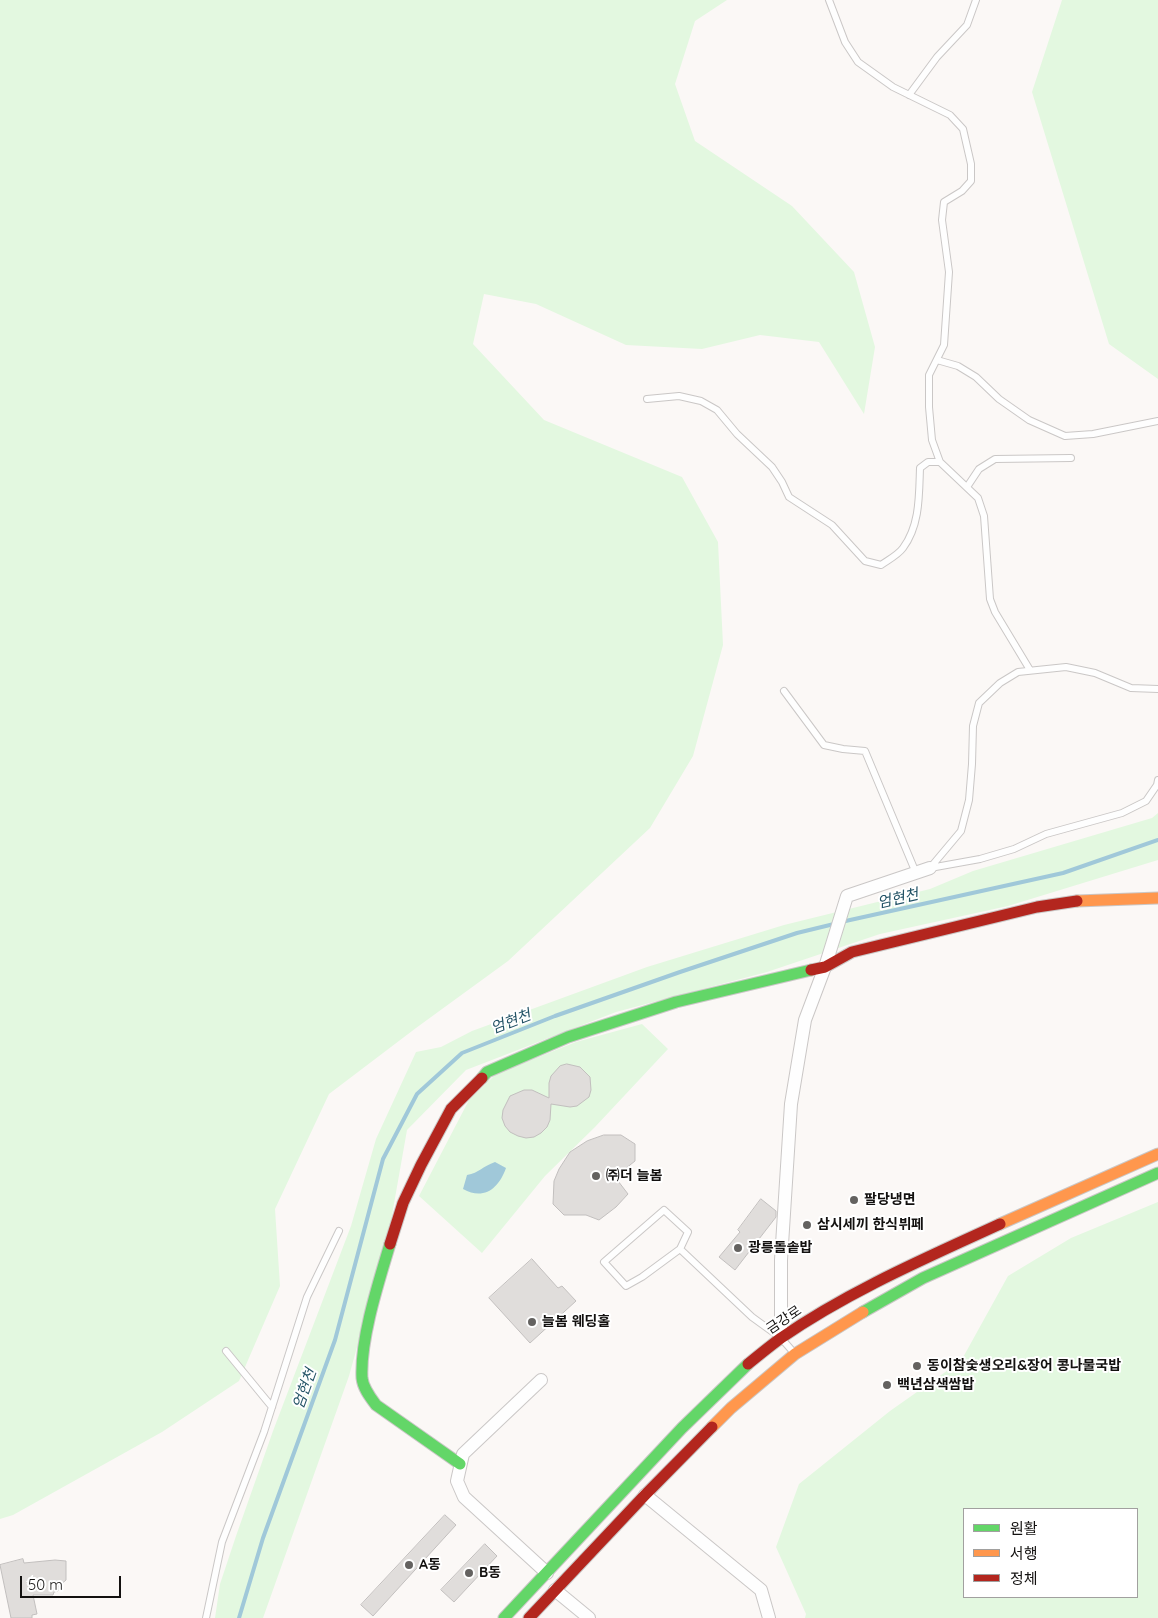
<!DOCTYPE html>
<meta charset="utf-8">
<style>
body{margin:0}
#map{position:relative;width:1158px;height:1618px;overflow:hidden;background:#fbf8f6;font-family:Quicksand,"Noto Sans KR",sans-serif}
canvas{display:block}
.legend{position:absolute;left:963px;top:1508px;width:175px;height:90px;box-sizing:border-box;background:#fff;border:1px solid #a1a09f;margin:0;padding:6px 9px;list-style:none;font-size:15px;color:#131110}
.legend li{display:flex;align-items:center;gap:10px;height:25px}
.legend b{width:25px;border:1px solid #a1a09f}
.scale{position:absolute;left:20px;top:1576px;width:101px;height:22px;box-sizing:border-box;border:2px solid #131110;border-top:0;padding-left:6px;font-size:15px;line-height:18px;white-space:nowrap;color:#131110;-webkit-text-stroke:4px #fff;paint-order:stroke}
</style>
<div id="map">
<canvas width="1158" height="1618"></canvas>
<ul class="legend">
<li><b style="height:6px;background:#63d668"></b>원활</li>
<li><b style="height:6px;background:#ff974d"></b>서행</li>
<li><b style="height:6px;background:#b3261e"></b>정체</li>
</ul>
<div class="scale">50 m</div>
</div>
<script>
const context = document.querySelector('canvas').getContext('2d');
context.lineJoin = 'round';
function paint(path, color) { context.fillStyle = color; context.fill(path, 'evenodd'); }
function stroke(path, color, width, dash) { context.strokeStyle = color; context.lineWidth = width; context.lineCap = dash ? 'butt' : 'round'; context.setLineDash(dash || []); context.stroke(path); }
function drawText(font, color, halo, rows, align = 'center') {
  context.font = font + ' Quicksand,"Noto Sans KR",sans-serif'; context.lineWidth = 4; context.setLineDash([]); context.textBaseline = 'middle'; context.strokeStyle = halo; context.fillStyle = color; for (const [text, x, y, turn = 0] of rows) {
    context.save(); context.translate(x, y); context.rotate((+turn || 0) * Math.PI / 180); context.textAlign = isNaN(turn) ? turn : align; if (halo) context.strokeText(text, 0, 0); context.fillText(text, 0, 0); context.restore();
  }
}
paint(new Path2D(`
 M0,0H727L695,21L675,84L695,141L792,206L854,272L875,347L864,414L819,342L760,335L702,349L626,345L536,304L484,294L473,344L544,420L682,477L718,542L723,645L693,756L650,828L508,961L416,1028L329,1094L275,1209L280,1286L239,1381L162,1432L13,1515L0,1519Z
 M1062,0H1158V379L1109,344L1032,92Z
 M1158,813V860L1008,906L880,934L767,972L616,1012L466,1070L407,1130L389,1232L349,1376L263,1618H215L220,1584L236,1536L273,1431L351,1226L376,1139L416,1052L441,1047L472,1031L647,967L784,925L930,889L973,871L1152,818Z
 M642,1024L668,1049L595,1127L545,1176L482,1253L419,1196L469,1100L496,1074L576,1042Z
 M1158,1202V1618H805L806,1614L776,1547L799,1484L890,1411L961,1361L1008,1276L1071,1238ZM964,1509H1137V1597H964Z`), '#e3f8e0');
paint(new Path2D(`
 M495,1162L506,1168C499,1188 484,1201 463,1189L467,1175C479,1173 483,1166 495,1162Z`), '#a0c8d9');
stroke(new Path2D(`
 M841,922L1063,873L1158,840
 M239,1618L263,1538L335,1340L383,1159L417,1094L462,1053L555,1016L680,972L797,933L834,924`), '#a0c8d9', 4);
const building = new Path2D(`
 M567,1064L580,1067L590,1077L591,1090L589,1097L577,1106L570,1107L551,1104L550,1120L547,1127L541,1133L534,1137L526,1138L518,1136L510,1132L505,1126L502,1118L503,1110L510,1096L524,1090H532L549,1098V1083L551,1076L560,1066Z
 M604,1135H621L635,1144V1161L615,1177L628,1194L616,1207L599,1220L586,1215H564L553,1204L554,1181L559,1169L570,1152L587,1141Z
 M761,1199L776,1211V1217L735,1270L719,1257L740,1232L738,1230Z
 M532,1259L558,1288L562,1286L576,1301L530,1343L489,1298Z
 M445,1515L456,1525L373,1616L361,1605Z
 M485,1544L497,1556L454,1602L441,1590Z
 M23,1559L24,1563L55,1560L66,1561V1580L58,1587V1591L54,1592L53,1595H33L37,1614L32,1615V1618H11L0,1565Z`);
paint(building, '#e0dddb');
stroke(building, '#c2bfbe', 1);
const lane = new Path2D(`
 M829,0L845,42L858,62L893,87L950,115L963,129L971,164V181L962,191L944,202L942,220L949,272L944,345L929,375V407L932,440L940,462L978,498L984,516L990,599L995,612L1030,670
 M909,95L937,57L967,25L976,0
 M937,360L958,366L976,377L999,399L1029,420L1065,436L1093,434L1158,421
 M647,399L679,396L701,401L717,410L737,434L772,467L782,482L789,497L832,525L865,561L881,565C888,560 898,555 903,548C920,525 919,496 920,468L928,462H940
 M967,487L979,469L995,459L1071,458
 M784,691L824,745L843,749L865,751L916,873
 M930,868L961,831L969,800L972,764L973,726L979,703L1000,683L1018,672L1066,667L1095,673L1131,688L1158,689
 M930,868L980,859L1014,849L1046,834L1122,813L1146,801L1157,785L1158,780
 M680,1249L642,1277L626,1286L604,1262L664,1210L688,1232L680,1249L752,1317L781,1338L795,1354
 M226,1351L272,1407
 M206,1618L222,1542L264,1432L307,1297L339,1231`);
const street = new Path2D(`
 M781,1338V1260L791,1104L805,1020L825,967L847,896L930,868
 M541,1380L463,1454L457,1481L464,1497L547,1573
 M645,1495L761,1590L769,1618
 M555,1590L589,1618`);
const fast = new Path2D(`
 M482,1078L487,1072L568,1037L676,1002L811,970
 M390,1244C379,1281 360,1339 362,1378C363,1388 370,1397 376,1405L460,1464
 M863,1312L923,1278L1158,1173
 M504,1618L682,1428L748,1364`);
const slow = new Path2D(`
 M1077,901L1158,898
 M1000,1224L1158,1154
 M712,1427L731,1408L795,1354L863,1312`);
const jam = new Path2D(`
 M811,970L825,967L852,952L1037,907L1077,901
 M390,1244L403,1203L421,1165L451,1109L482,1078
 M748,1364C759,1355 770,1346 781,1338C849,1291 926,1258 1000,1224
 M529,1618L645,1495L712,1427`);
stroke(lane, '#cac7c6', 8);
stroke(street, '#cac7c6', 14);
stroke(fast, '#cac7c6', 13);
stroke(slow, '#cac7c6', 13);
stroke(jam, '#cac7c6', 13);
stroke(lane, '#fefefe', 6);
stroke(street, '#fefefe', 12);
stroke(fast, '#63d668', 11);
stroke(slow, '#ff974d', 11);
stroke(jam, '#b3261e', 11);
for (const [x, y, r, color] of [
 [596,1176,5,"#646260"],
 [854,1200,5,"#646260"],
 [807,1225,5,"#646260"],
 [738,1248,5,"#646260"],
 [532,1322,5,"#646260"],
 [917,1366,5,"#646260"],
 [887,1385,5,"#646260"],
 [409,1565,5,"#646260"],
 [469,1573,5,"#646260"]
]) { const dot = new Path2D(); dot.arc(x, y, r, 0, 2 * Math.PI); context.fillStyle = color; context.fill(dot); stroke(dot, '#fff', 2); }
drawText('bold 14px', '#131110', '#fff', [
 ["㈜더 늘봄",606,1176],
 ["팔당냉면",864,1200],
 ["삼시세끼 한식뷔페",817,1225],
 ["광릉돌솥밥",748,1248],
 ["늘봄 웨딩홀",542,1322],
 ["동이참숯생오리&장어 콩나물국밥",927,1366],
 ["백년삼색쌈밥",897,1385],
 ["A동",419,1565],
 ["B동",479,1573]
], 'left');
drawText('14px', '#131110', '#fff', [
 ["금강로",784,1320,-34]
]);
drawText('italic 15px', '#225265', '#fff', [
 ["엄현천",898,899,-13],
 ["엄현천",511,1022,-21],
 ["엄현천",305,1389,-70]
]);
</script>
